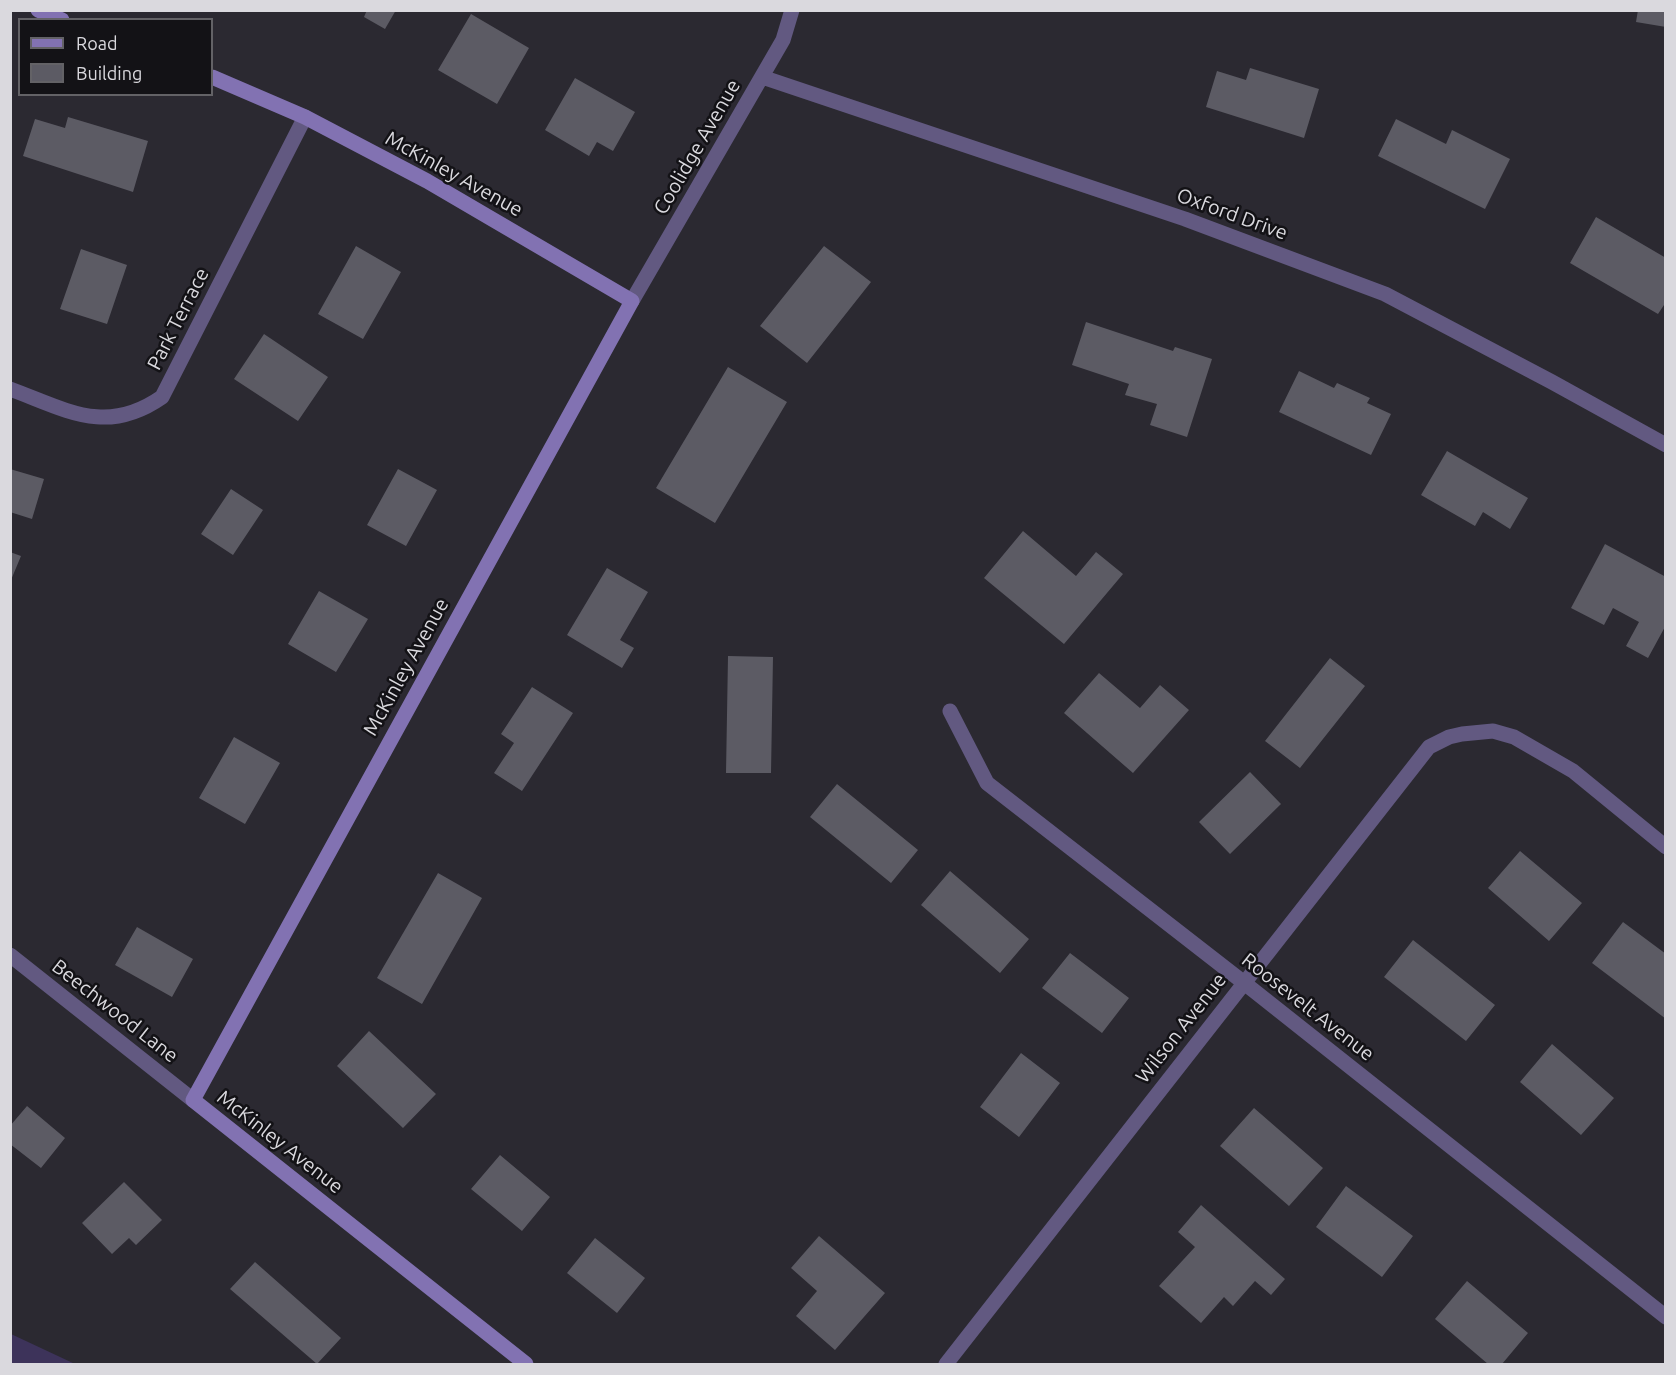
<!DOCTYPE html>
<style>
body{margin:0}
#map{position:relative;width:1676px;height:1375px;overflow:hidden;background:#2b2931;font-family:Ubuntu,sans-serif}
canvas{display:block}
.frame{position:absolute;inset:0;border:12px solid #dad9de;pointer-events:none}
.legend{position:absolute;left:18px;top:18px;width:195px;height:78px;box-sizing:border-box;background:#131216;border:2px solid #636266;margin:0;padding:8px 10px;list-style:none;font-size:18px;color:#dad9de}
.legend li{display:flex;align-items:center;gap:12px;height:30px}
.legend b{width:30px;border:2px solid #636266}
</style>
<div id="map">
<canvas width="1676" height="1375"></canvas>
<div class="frame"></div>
<ul class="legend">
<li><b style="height:8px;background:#8272b2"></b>Road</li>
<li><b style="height:16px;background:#5c5b64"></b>Building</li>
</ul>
</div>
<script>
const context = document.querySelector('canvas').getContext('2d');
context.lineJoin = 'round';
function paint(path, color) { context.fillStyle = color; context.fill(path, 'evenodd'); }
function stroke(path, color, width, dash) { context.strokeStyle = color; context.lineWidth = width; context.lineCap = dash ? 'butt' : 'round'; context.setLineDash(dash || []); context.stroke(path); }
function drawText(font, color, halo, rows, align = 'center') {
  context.font = font + ' Ubuntu,sans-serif'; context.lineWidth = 5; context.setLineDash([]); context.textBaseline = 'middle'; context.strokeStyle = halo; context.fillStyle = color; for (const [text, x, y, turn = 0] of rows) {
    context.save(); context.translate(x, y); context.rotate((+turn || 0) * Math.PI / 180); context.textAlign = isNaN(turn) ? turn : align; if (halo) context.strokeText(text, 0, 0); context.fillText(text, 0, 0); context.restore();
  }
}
paint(new Path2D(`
 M11,1334L75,1364H11Z`), '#3d335a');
paint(new Path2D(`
 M367,10H396L385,29L364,17Z
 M1638,10H1666V27L1636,22Z
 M471,14L529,48L497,104L438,70Z
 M1250,68L1319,89L1304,138L1206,107L1217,71L1246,80Z
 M575,78L635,112L613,151L597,142L589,156L545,130Z
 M68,117L148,141L133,192L23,156L35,119L65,128Z
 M1396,119L1446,144L1452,130L1510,159L1485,209L1378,156Z
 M1596,217L1666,258V302L1658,314L1570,263Z
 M356,246L401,272L363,339L318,314Z
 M824,246L871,282L807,363L760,326Z
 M81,249L127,265L107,324L60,309Z
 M1086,322L1173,351L1175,347L1212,359L1187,437L1150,425L1157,404L1125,395L1129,384L1072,365Z
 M264,334L328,377L298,421L234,379Z
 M728,367L787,402L715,523L656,488Z
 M1299,371L1334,388L1337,383L1370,398L1367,403L1391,414L1371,455L1279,412Z
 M1447,451L1528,498L1510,529L1483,512L1475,526L1421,495Z
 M10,469L44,479L32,519L10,512Z
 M398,469L437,490L406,546L367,525Z
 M231,489L263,510L233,555L201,534Z
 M1023,531L1076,576L1096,552L1123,574L1064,644L984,578Z
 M1605,544L1666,577V625L1648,658L1626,646L1639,622L1613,608L1604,625L1571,608Z
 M10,552L21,556L11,580H10Z
 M607,568L648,592L620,640L634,648L622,668L567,635Z
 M319,591L368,619L336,672L288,644Z
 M728,656L773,657L771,773H726Z
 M1330,658L1365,686L1300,768L1265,741Z
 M1099,673L1140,708L1160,685L1189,710L1133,773L1064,713Z
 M532,687L573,713L522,791L494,773L514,743L501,734Z
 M234,737L280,763L245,824L199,798Z
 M1250,772L1281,804L1230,854L1199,822Z
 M837,784L918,850L891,883L810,817Z
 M1520,851L1582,903L1549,941L1488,888Z
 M950,871L1029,939L1000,973L921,905Z
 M438,873L482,898L422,1004L377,978Z
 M1623,922L1666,954V1019L1592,963Z
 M137,927L193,959L172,997L115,965Z
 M1413,940L1495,1005L1466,1041L1384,977Z
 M1070,953L1129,998L1102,1033L1042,988Z
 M369,1031L436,1094L403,1128L337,1066Z
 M1552,1044L1614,1098L1581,1135L1520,1082Z
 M1021,1053L1060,1083L1019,1137L980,1107Z
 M27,1106L65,1138L41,1168L10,1144V1126Z
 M1254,1108L1323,1168L1289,1206L1220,1146Z
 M500,1155L550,1197L522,1231L471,1189Z
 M124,1182L162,1220L136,1245L129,1238L112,1254L82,1223Z
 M1346,1186L1413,1236L1382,1277L1316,1227Z
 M1201,1205L1285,1279L1271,1295L1255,1281L1233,1306L1224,1297L1201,1323L1159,1286L1195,1247L1178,1232Z
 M819,1236L885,1293L835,1350L796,1316L817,1291L791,1268Z
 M595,1238L645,1278L617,1313L567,1273Z
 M255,1262L341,1338L317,1364L230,1289Z
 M1467,1281L1528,1333L1502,1364H1488L1435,1319Z`), '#5c5b64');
stroke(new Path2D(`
 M762,77L1185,219L1385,294L1552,382L1666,445
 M632,301L783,40L792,10
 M10,389C67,410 106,436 162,397L305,117
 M950,711L987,783L1243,982L1666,1317
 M10,955L193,1100
 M946,1364L1429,747L1449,737L1462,734L1493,731L1514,737L1573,771L1666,847`), '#625981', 15);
stroke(new Path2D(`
 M38,10L62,20
 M212,77L305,117L427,181L632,301L193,1100L526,1364`), '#8272b2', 15);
drawText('20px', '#dad9de', '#131216', [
 ["Coolidge Avenue",697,147,-60],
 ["McKinley Avenue",454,174,29],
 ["Oxford Drive",1232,214,20],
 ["Park Terrace",178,319,-63],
 ["McKinley Avenue",406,667,-61],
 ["Roosevelt Avenue",1308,1007,38],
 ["Beechwood Lane",115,1011,38],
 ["Wilson Avenue",1181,1028,-52],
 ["McKinley Avenue",280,1142,38]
]);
</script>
